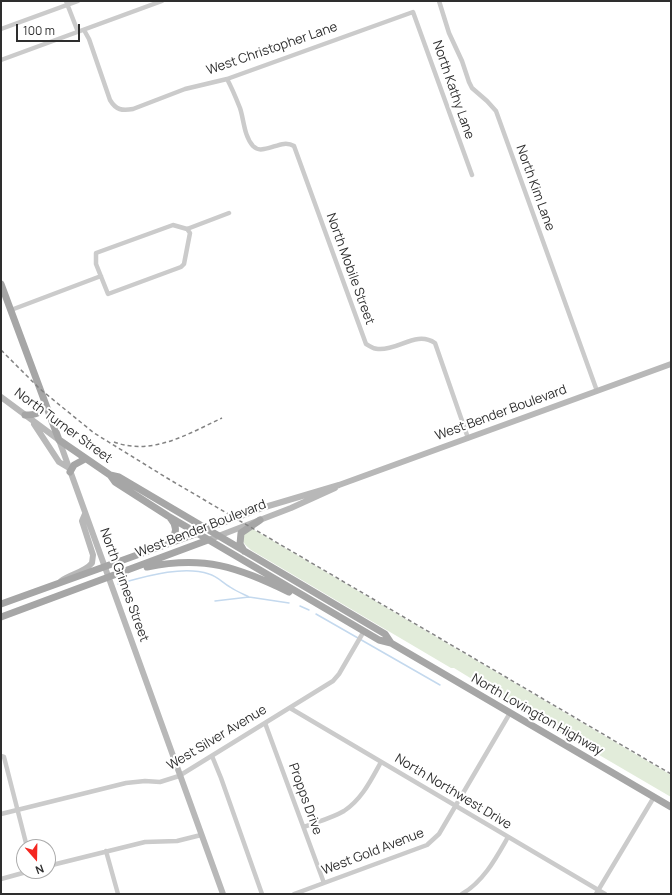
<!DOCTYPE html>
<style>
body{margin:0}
#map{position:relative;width:672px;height:895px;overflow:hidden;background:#fff;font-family:Manrope,sans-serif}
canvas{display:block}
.frame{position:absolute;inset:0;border:2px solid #2e2e2e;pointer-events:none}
.north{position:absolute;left:16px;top:839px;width:40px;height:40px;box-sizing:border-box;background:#fff;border:1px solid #ababab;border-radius:50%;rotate:160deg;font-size:11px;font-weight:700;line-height:16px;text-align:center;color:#2e2e2e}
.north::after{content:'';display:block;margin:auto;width:14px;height:18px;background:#f42720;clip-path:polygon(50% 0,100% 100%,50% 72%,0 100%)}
.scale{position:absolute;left:16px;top:24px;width:64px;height:18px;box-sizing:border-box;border:2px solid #2e2e2e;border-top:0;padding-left:5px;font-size:12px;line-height:14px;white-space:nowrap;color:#2e2e2e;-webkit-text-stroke:3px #fff;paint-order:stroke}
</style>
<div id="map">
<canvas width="672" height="895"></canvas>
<div class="frame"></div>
<div class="north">N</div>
<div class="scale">100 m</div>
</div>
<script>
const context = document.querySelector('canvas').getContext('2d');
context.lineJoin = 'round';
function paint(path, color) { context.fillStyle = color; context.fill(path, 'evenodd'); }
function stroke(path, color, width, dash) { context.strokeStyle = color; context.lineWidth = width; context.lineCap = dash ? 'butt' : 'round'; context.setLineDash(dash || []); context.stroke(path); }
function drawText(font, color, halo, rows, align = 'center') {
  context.font = font + ' Manrope,sans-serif'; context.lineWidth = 4; context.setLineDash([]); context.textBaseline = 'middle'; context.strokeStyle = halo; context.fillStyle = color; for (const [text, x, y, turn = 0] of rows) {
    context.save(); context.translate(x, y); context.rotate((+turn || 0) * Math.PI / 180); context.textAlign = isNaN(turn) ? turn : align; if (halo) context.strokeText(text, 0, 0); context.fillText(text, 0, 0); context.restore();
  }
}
paint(new Path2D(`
 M251,528L671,775V797L524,711L454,668H451L251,550C246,545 242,543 242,535Z`), '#e2ecda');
stroke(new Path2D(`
 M118,584C144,577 182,565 209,574C217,576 223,583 230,587C236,591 243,594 249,597
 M215,601L249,597L289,603
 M300,606L309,610
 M316,614L440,685`), '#c4d9ee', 1.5);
stroke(new Path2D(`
 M66,1L78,32
 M439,1L449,33L462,61L469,82L472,88L487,101L496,111L597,391
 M1,29L78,1
 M84,30L89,39L110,100C116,110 122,111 133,109L185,89L227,79L413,12L472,175
 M1,60L162,1
 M227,79C232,88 236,98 240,108C244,120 244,136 253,146C256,149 260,150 264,149C274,148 284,140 294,146L366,344C370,346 373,349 378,349C398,351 416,330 435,343L468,438
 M187,229L190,233L184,264L181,267L108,294L96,264V253L173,225L187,229L229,213
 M11,310L101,276
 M290,708L605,894
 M265,723L324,883
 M1,756L4,757L27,847
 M212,756L221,778L262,894
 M1,814L126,783L145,781L160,782L179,776L333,681L339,674L364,631
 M304,827C317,822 332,818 344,811C362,799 371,780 381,762
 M106,851L118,894
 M48,866L145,842L177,841L201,835
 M1,879L30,871
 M294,894L427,845L439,834L510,713
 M462,894C484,881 496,858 508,837
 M596,894L654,797`), '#cbcbcb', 4.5);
stroke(new Path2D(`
 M1,397L59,440L223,894
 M34,424L59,462L69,468
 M207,529L265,507L339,485L671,364
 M208,540L291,508L335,488
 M61,581C70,574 85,572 92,563L93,555L82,521L85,514`), '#b8b8b8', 6);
stroke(new Path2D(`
 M1,284L59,440L110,475L119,477L385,634L391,643
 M25,415C35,415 40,414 45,405
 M70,472L74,465L85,459
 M110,475L115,482L168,516L379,640L391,643L671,807
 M169,543C175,535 179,528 171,519
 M244,551L240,544L241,533L260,520
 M147,567C205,555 236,567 289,592
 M1,604L198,533
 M1,617L208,540`), '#a6a6a6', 7);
stroke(new Path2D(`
 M1,350L40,389L94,433L167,478L671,774
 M114,442C152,456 188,434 222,418`), '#838383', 1.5, [4, 3]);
drawText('13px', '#2e2e2e', '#fff', [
 ["West Christopher Lane",272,49,-19],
 ["North Kathy Lane",453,90,71],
 ["North Kim Lane",535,188,70],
 ["North Mobile Street",350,269,70],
 ["West Bender Boulevard",501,413,-20],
 ["North Turner Street",63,426,36],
 ["West Bender Boulevard",201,529,-21],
 ["North Grimes Street",124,585,70],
 ["North Lovington Highway",537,715,30],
 ["West Silver Avenue",217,738,-31],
 ["North Northwest Drive",453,792,31],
 ["Propps Drive",305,799,70],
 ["West Gold Avenue",373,852,-21]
]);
</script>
